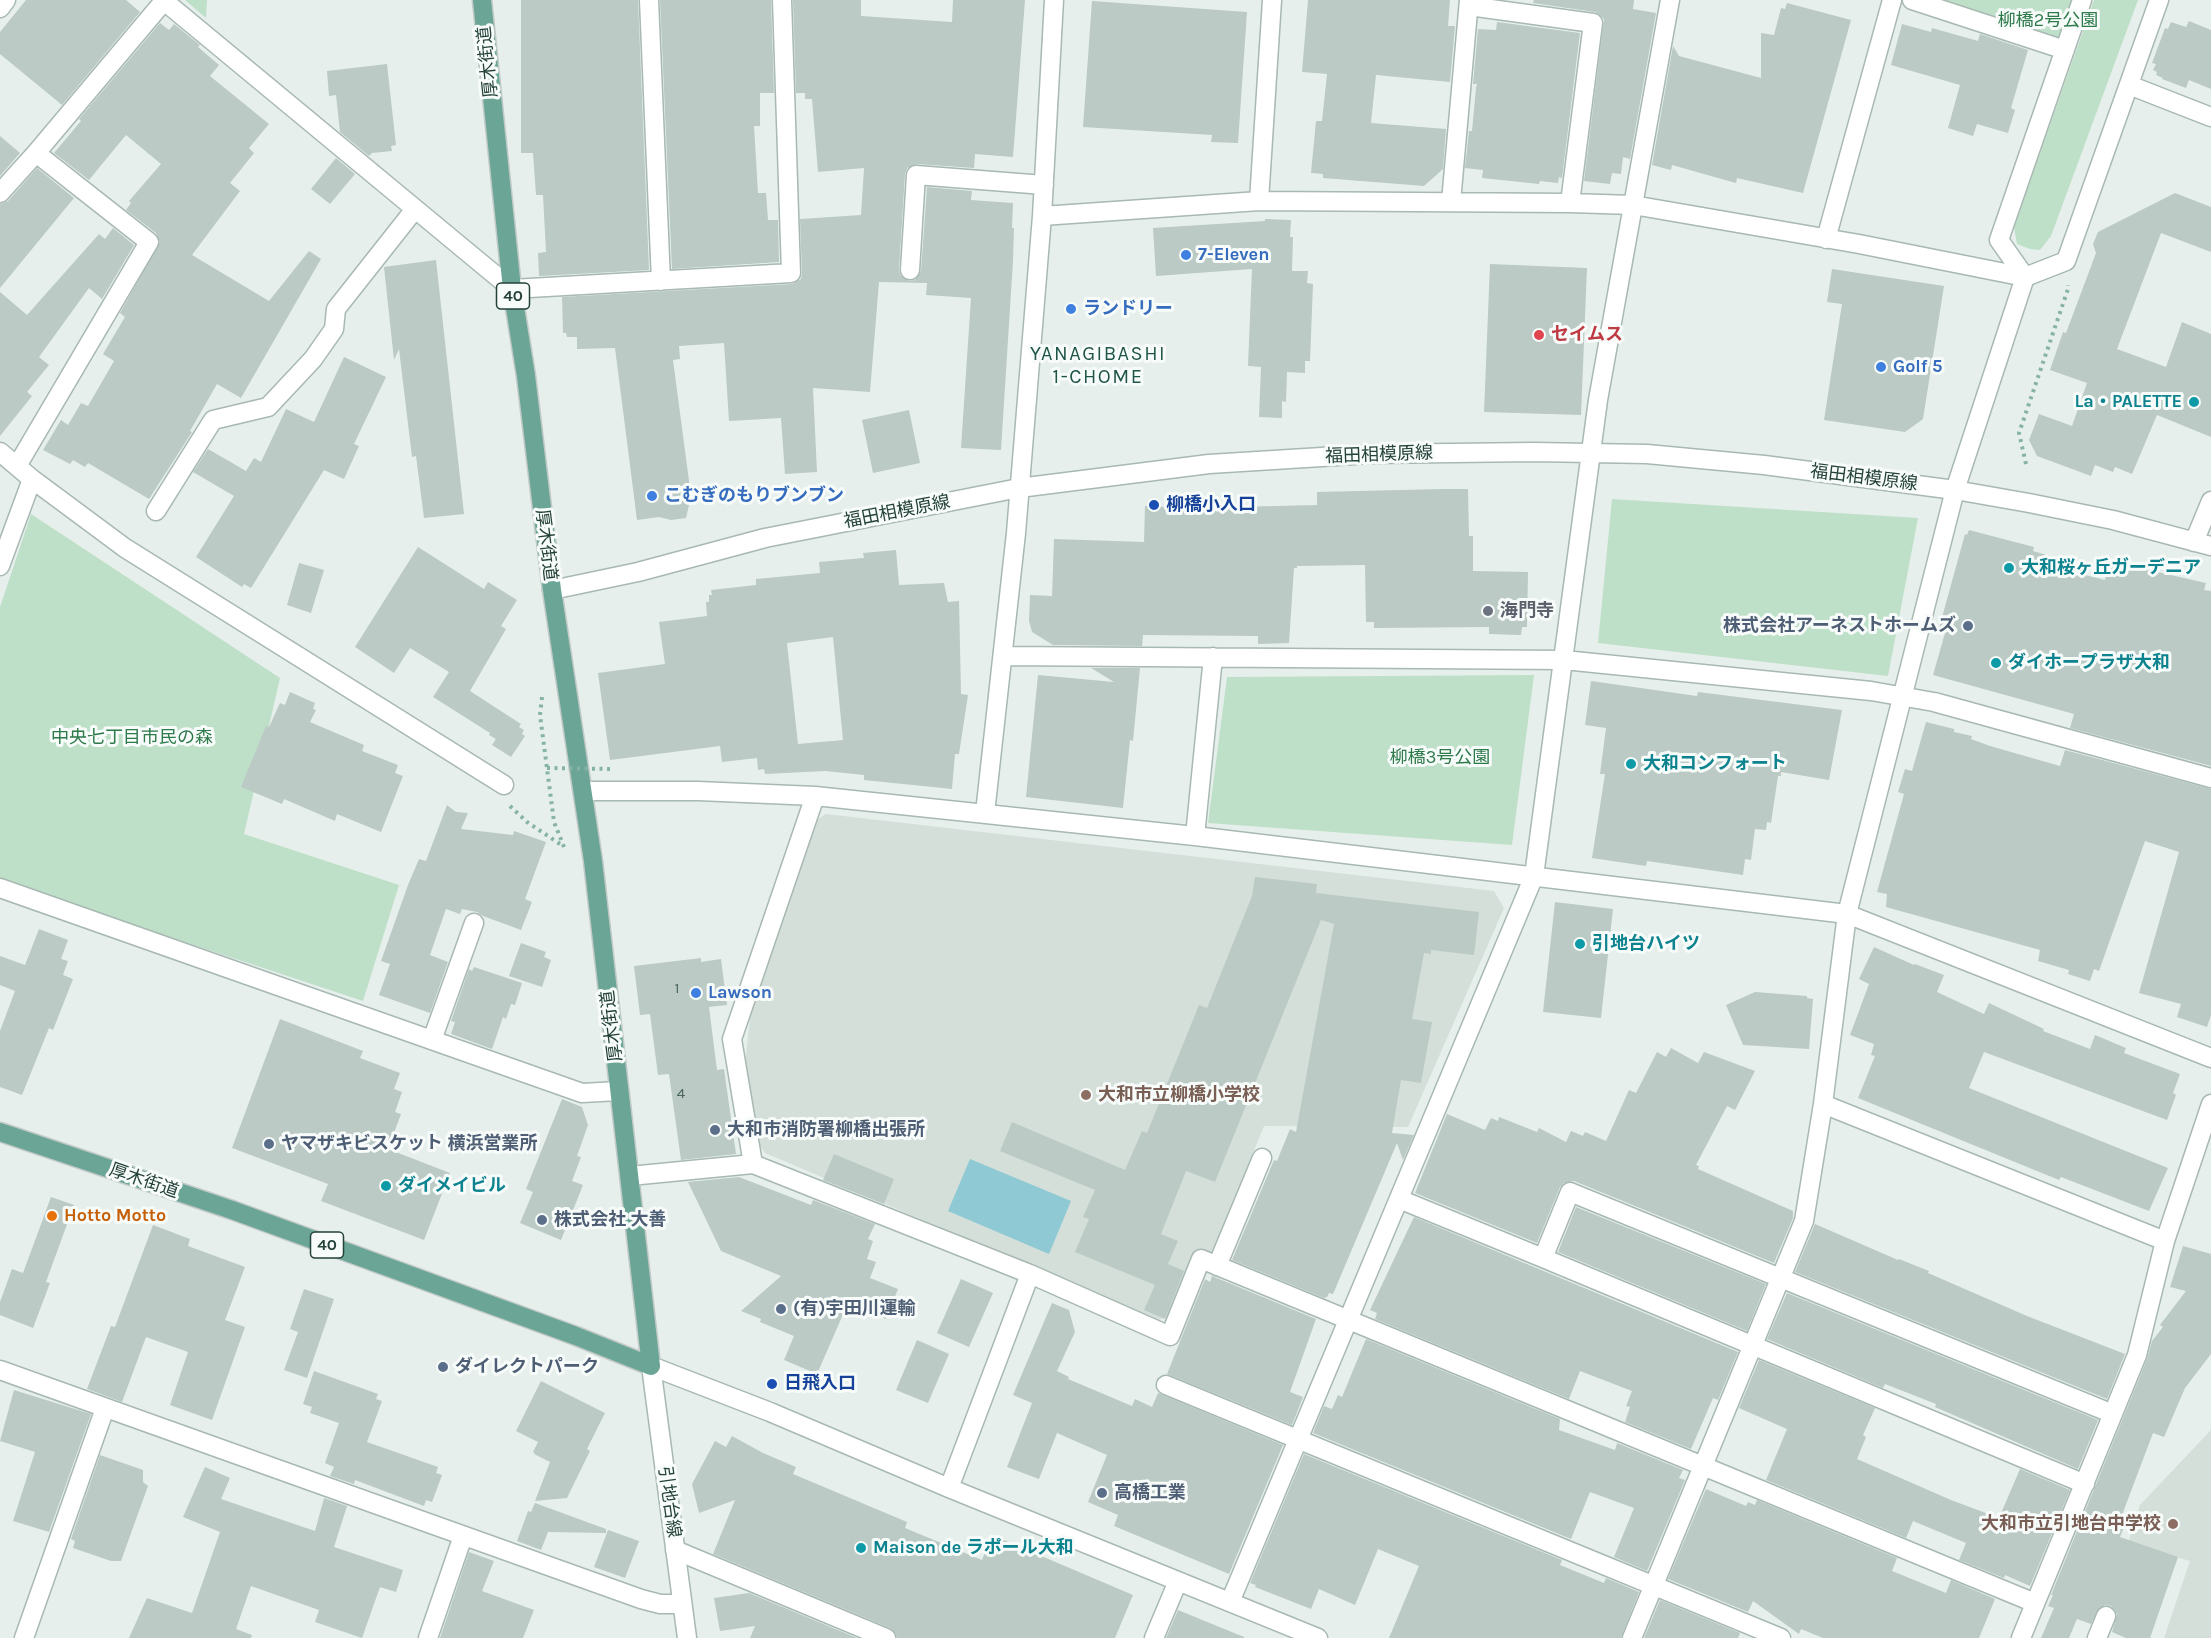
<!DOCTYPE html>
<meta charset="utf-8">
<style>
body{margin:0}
canvas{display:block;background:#e6efeb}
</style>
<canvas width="2211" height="1638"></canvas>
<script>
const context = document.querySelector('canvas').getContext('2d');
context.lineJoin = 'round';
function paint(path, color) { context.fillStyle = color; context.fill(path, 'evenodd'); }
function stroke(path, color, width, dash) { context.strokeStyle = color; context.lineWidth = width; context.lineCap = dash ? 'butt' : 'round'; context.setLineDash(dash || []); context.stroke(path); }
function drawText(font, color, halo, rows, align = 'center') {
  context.font = font + ' Karla,"Noto Sans JP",sans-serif'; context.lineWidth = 6; context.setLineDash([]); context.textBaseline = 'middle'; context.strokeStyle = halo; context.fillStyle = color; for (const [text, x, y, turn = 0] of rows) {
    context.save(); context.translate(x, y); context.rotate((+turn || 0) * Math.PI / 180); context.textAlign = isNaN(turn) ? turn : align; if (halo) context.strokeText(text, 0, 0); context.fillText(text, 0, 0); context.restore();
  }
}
paint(new Path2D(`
 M826,814L1494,891L1504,908L1408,1127L1264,1126L1211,1255L1197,1249L1171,1315L1159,1320L765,1153L756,1140L745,1064L751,1009L817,820Z
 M2211,1430V1638H2164L2190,1561L2128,1543L2140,1505Z`), '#d4dfda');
paint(new Path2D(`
 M185,0H207L206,18Z
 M1912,0H2082L2065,50Z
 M2094,0H2138L2051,236L2040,250L2030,249L2017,244L2014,227Z
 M1612,499L1918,518L1888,676L1598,643Z
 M31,514L280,678L244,834L399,885L363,1001L0,881V607Z
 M1534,675L1512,845L1208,823L1227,677Z`), '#bfe0c8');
paint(new Path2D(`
 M970,1159L1071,1201L1049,1254L948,1211Z`), '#8ec9d4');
paint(new Path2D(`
 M26,0H126L140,12L62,105L0,54V32Z
 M521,0H638L649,270L539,276L538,253L546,252L543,195H536L533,153H521Z
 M660,0H771L774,93H760V126H754L758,193H766L768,220H778L779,262L672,269Z
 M793,0H861V16L952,22L953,0H1025L1013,157L975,154L974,168L917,164L907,168L905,174L899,269L900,275L909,281L915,280L921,271L927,187L972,191L971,200L1013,203L1012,228H1014L1013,261L1001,450L961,448L971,298L926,295L927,283L879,282L870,392L813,388L817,472L785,474L781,418L729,421L724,343L679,346L680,359L673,360L691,496L686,518L671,520L659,517L637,520L615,348L577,349V337H567L566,333H563L562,297L792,284L801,279L802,273L800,219L861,215L864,168L818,172L812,99H805V93H796Z
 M1308,0H1450L1448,26H1455L1450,82L1376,75L1371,123L1446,129L1443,169L1424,186L1323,178V174L1311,173L1316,121H1322L1327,74L1302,72Z
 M1534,0H1634L1633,9L1656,13L1630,159L1623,157L1621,174L1612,173L1610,184L1584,181L1604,19L1600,15L1595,12L1533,3Z
 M1092,1L1247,12L1238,143L1211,142L1212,135L1083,127Z
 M1787,3L1851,20L1803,193L1737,178L1736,183L1672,165L1671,170L1652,165L1673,46L1679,56L1761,78V33L1774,35L1781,8L1785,9Z
 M2189,21L2211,30V89L2189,80L2186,88L2162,79L2163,78L2156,75L2157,72L2153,70L2156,64L2152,63L2165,28L2168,29L2171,22L2186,27Z
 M1497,22L1580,33L1562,178L1559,177L1558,183L1540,181L1539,184L1482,178L1483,170L1465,168L1469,131H1472L1476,88L1477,84H1473L1478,29L1496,30Z
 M160,23L169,30L174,24L200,45L198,47L219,65L210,76L269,124L249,148L254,153L230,183L240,191L192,255L269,301L309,251L321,259L241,398L217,384L190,431L192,432L149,499L88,463L85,467L73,460L70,464L43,450L61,420L68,425L81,403L88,406L114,361L103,354L125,317L120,313L160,242L156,233L126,210L131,203L129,201L161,164L126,135L89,180L54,153L81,121L79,119Z
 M1902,24L1931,32L1932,28L1978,41L1980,34L2028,50L2011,108L2015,110L2008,133L1977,124L1973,136L1948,128L1960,85L1891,65Z
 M387,64L396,145L391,146L392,151L372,153L369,156L340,132L336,95L329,96L327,71Z
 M0,136L20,153L0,176Z
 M336,158L355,174L330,204L311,189Z
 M37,168L74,198L0,288V204L8,201Z
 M2175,193L2211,207V252L2161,233L2117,349L2166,367L2182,322L2211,334V437L2157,415L2132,474L2115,467L2113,472L2095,465L2091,476L2037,456L2029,440L2039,414L2072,426L2087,383L2050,370L2063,332L2066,333L2096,253L2093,244L2098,232Z
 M1265,219L1291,220L1290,237H1293L1292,271H1308L1307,283L1313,284L1310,361H1305V373L1287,372L1286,402L1282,401V418L1259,417L1261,367L1248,366L1252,269L1156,276L1153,228L1265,221Z
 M113,228L134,245L102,299L89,288L39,357L49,365L27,392L32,396L0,436V292L27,315L99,234L105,239Z
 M436,260L464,514L424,518L416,456L412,457L399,349L394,360L384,267Z
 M1490,264L1587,268L1581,415L1484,412Z
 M1832,269L1944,286L1923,419L1905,432L1824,420L1842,304L1827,302Z
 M344,357L386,377L354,444L359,446L344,479L324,470L251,588L244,584L242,587L196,557L234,496L193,472L208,449L246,471L254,458L261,462L286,409L314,422Z
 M909,410L920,463L873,473L862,420Z
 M1442,489H1468L1469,536H1473V571L1528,572L1527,627H1522L1521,635L1489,634V627L1374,628V622H1366L1365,565L1297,566V568H1294L1289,643L1258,644V636L1143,635L1142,646L1053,645L1032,632L1029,621L1030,595L1052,596L1054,539L1144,542L1145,506L1193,508L1317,505V492Z
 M1969,530L2034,547L2033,551L2047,555L2046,563L2062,567V569L2105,580L2109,561L2206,583L2204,590L2211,591V766L2070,728L2074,714L1933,675L1945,633L1938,632L1965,534L1967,535Z
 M418,547L484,589L488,582L517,600L501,626L506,629L470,691L521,724L519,727L524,730L522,734L525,736L511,757L492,745L496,739L489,735L490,733L433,697L449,672L410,648L394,673L355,647Z
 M896,550L899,585L944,583L948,602L959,601L961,694L968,695L959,754H955L952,789L864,780V775L825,771L765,774L764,769L758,770L757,758L722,762L720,746L610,760L598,673L665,664L659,622L707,616L706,602H709V595H712L711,590L756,585V579L820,573L819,562L864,558L863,553ZM833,637L843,740L798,744L787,643Z
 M299,563L324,570L311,613L287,605Z
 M1091,668H1140L1133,741L1130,740L1123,808L1026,797L1038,675L1114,682Z
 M1591,681L1697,696L1698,692L1842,710L1829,780L1781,772V776H1778L1771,823L1767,822L1766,830L1755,829L1751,860L1745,859L1743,875L1647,861L1646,866L1592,858L1605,774H1600L1606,728L1585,725Z
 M290,692L315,703L313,709L316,710L310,722L364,745L362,751L398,765L395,773L403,776L381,832L337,814L335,821L284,799L282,804L241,787L266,726L269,727L280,703L285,705Z
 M1926,722L1954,729V732L1972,736L1971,739L1990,746L2060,766L2065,750L2211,789V1015L2207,1027L2177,1017L2181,1004L2139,993L2179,852L2145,841L2099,971L2094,969L2090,981L2068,974L2069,970L2038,961L2040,950L1886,907L1887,894L1877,892L1904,794L1898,792L1905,769L1912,771Z
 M447,805L456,812L468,813L461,829L513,835L514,831L546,842L525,899L532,902L521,930L483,916L477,912L462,909L460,914L446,909L430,955L448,962L430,1013L379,995L390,964L381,961L408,885L419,859L426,861Z
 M1255,877L1317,884L1316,893L1479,912L1474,955L1431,950V954L1424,953L1412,1019L1432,1022L1421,1083L1401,1080L1392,1133L1414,1135L1403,1160L1397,1143L1333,1294L1329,1293L1327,1297L1324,1298L1232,1260L1274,1160L1277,1161L1290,1129L1296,1132L1334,924L1321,920L1215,1182L1186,1171L1161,1234L1178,1241L1168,1264L1184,1271L1165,1319L1144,1310L1155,1285L1075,1252L1089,1219L1083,1217L1095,1190L1000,1151L1012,1122L1125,1170L1142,1131L1147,1133L1199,1005L1207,1008L1252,896Z
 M1555,902L1613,909L1601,1018L1543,1012Z
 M39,929L68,940L61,959L68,961L63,975L73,979L53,1030L49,1028L22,1095L0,1087V1031L15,991L0,985V956L25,965Z
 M521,943L546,952L544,957L551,960L542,987L509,976Z
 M1874,947L1914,965L1915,964L1944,975L1937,992L1984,1014L1989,1003L2044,1029L2043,1031L2090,1049L2095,1035L2126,1048L2124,1053L2180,1074L2173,1093L2176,1095L2167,1120L1984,1052L1969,1088L2168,1168L2149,1211L2061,1177L2059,1180L1858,1098L1875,1056L1871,1055L1874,1044L1850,1035L1869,984L1859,979Z
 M701,958V962L721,959L727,1005L709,1007L717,1070L724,1069L736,1154L681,1160L669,1074L658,1075L650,1014L640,1015L634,966Z
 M474,967L522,983L515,1005L511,1004L506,1019L503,1017L492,1049L451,1034L455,1022L451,1021L469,969L472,971Z
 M1755,992L1807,996V998L1813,999L1809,1049L1743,1045L1726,1005Z
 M280,1019L363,1051L360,1058L400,1073L394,1089L402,1092L395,1112L401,1114L388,1149L450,1173L424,1240L321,1201L328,1184L232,1148Z
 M1671,1048L1698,1063L1704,1052L1755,1071L1735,1110L1727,1106L1696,1165L1699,1166L1698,1169L1793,1211V1218L1774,1263L1574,1181L1564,1183L1560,1187L1537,1243L1415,1193L1447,1114L1485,1130L1491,1118L1498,1121L1499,1117L1537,1132L1539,1128L1566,1142L1571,1131L1583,1136L1585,1132L1606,1141L1629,1090L1636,1093L1657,1052L1666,1057Z
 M562,1099L582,1107L588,1125L577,1156L581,1157L572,1181L583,1185L561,1240L520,1223L533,1192L526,1189Z
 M834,1154L894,1179L884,1204L823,1180Z
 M739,1177L811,1205L813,1200L875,1224L868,1239L873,1241L867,1259L876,1262L870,1278L898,1289L886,1319L848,1303L817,1374L784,1360L794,1336L760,1322L761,1319L741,1311L781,1276L721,1251L688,1182Z
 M51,1197L74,1205L46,1282L50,1283L33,1328L0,1315V1302L12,1269L23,1273Z
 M1576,1207L1766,1284L1747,1331L1558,1252Z
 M1414,1217L1738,1352L1718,1400L1713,1398L1691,1449L1625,1422L1630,1407L1626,1406L1632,1391L1580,1371L1569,1399L1375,1319L1377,1313L1370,1310Z
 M1815,1224L1898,1260L1899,1259L1929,1271L1928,1273L2027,1316L2125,1354L2107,1399L1795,1272Z
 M153,1225L190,1239L188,1246L245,1267L225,1320L245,1327L212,1420L170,1405L188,1352L146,1337L122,1402L87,1389L111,1326L115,1327Z
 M2183,1246L2211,1254V1354L2185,1388L2164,1437L2153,1433L2122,1515L2128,1517L2120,1537L2178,1557L2150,1638H2126L2112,1632L2117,1614L2111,1606L2105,1605L2099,1608L2091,1624L2077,1619L2069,1638H2041L2054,1608L2048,1606L2053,1595H2051L2147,1359L2152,1341L2163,1327L2160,1325L2186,1291L2170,1287Z
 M1212,1276L1316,1319L1290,1392L1303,1397L1292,1425L1167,1374L1205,1279L1210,1282Z
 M961,1279L993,1293L969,1347L937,1333Z
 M304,1289L334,1299L307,1378L284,1370L298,1332L290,1329Z
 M1787,1293L2098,1420L2078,1469L1935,1407L1936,1404L1885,1384L1883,1388L1767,1339Z
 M1052,1303L1069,1310L1075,1332L1057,1371L1069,1377L1068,1379L1132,1406L1135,1399L1152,1407L1158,1393L1283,1445L1229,1574L1114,1526L1118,1515L1088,1502L1107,1455L1057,1433L1039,1479L1007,1467L1032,1403L1013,1395Z
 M1366,1339L1560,1419L1559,1430L1615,1450L1617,1443L1683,1470L1679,1478L1685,1480L1647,1571L1614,1557L1634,1508L1590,1492L1571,1539L1313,1433L1324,1406L1332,1409L1338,1395L1342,1397Z
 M917,1340L949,1354L928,1403L896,1390Z
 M1759,1360L1875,1408L1863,1435L1866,1437L1857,1459L1951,1500L1999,1518L2020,1469L2070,1490L2030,1586L2005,1575L2004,1578L1959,1560L1966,1543L1913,1521L1906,1538L1766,1480L1787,1429L1739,1408Z
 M314,1371L378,1394L376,1399L382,1401L367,1442L438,1467L436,1473L442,1475L432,1502L426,1500L424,1506L355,1480L354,1484L330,1476L334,1467L325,1463L339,1423L310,1413L312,1407L303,1404Z
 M541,1381L605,1413L587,1449L590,1451L567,1498L535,1501L550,1462L534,1454L535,1453L533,1452L538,1442L516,1431Z
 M14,1390L91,1414L49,1532L13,1521L35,1452L0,1441Z
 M732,1436L763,1453L796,1467L793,1474L907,1522L905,1528L982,1560L992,1535L1133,1595L1115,1638H897L895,1632L890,1628L713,1554L735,1500L699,1513L692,1484L715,1441L726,1447Z
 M1304,1454L1562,1560L1560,1565L1604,1583L1606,1578L1639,1592L1621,1638H1389L1419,1566L1378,1549L1355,1605L1319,1589L1311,1609L1255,1587L1256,1585L1250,1583Z
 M100,1455L143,1470V1482L148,1486L121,1561H111L73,1548L75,1541L71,1539Z
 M205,1467L230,1478L221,1499L315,1531L324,1498L347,1506L334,1547L403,1570L396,1592L380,1587L362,1638L315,1622L319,1610L251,1586L236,1629L252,1635L251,1638H129L147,1598L192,1613L220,1532L183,1517Z
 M1706,1489L1746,1506L1748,1502L1755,1505L1757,1500L1897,1558L1892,1571L1946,1593L1951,1580L1995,1599L1979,1638H1823L1801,1629L1799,1634L1753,1601L1748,1612L1668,1579Z
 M535,1503L606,1529V1533L548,1532L541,1550L517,1541L528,1511L531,1512Z
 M608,1530L639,1541L625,1578L594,1567Z
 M469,1552L494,1561L482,1591L534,1610L523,1638H440Z
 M749,1593L857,1638H750L755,1626L720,1631L714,1598Z
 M1660,1600L1740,1633L1738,1638H1644Z
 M1178,1610L1244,1637V1638H1166Z`), '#bbcac4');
const minor = new Path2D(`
 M163,0L512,289L791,273L782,0
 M649,0L661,281
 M1912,0L2065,50
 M2082,0L1999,240L2025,277L2066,261L2159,0
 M1469,6L1593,23L1570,203
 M0,8L6,0
 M2129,85L2211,117
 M0,193L36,153L164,1
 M1259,201L1272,0
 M1451,202L1469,0
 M1042,216L1259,201L1570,203L1633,205L1859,244L2025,277L1955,490L1847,914L1823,1104L1804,1221L1632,1638
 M1826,239L1892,0
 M910,270L916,175L1044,185
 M0,452L32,479L125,548L504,785
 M17,466L149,242L36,153
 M156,511L213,420L268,407L313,359L334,329L336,309L415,209
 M2194,542L2211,501
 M0,566L32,479
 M552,590L638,572L765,538L1019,488L1209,464L1370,454L1534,452L1647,454L1764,465L1955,490L2029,503L2113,520L2211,546
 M1003,656L1564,660L1871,691L1934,702L2211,778
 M584,791H698L815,796L1195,836L1847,914L2211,1058
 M985,813L1016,533L1042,216L1054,0
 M1195,836L1213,657
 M0,888L582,1093L619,1091
 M432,1040L474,923
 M1823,1104L2165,1241
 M753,1164L732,1039L815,796
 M630,1176L753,1164L1030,1274L1170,1336L1201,1259L2035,1603
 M1399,1199L1543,1258L1570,1192L2113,1414
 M1543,1258L2085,1484
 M1217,1266L1262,1158
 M0,1370L641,1599L660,1604H682
 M1166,1385L1781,1638
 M949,1488L1030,1274
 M675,1550L886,1638
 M1230,1602L1534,876L1598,400L1670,0
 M24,1638L105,1408
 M428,1638L463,1536
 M687,1638L651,1366L770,1412L949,1488L1318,1638
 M1154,1638L1178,1581
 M2021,1638L2137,1355L2165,1241L2211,1104
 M2097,1638L2106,1616`);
const major = new Path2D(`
 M0,1132L232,1210L576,1336L651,1366L593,861L552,590L526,376L512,289L482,0`);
stroke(minor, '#a8b8b2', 21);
stroke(major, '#c2cac8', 21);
stroke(new Path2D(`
 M2026,464L2019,433L2068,289V285
 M542,697L540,715L554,822L564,847
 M510,806L527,822L563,846`), '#86b3a5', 4, [3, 4.5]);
stroke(minor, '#fff', 18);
stroke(major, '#6aa596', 18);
stroke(new Path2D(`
 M547,768L611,769`), '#86b3a5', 4, [3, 4.5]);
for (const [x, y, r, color] of [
 [1186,255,6,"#3f7fe0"],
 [1071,309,6,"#3f7fe0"],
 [1539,335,6,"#e0444e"],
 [1881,367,6,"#3f7fe0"],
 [2194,402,6,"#0f9aa8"],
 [652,496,6,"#3f7fe0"],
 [1154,505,6,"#1a4fb4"],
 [2009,568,6,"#0f9aa8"],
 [1488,611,6,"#6b7280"],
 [1968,626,6,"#5c6f8a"],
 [1996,663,6,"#0f9aa8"],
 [1631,764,6,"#0f9aa8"],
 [1580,944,6,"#0f9aa8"],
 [696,993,6,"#3f7fe0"],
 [1086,1095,6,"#8d6e63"],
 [715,1130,6,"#5c6f8a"],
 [269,1144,6,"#5c6f8a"],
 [386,1186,6,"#0f9aa8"],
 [52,1216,6,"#e8710a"],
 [542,1220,6,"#5c6f8a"],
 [781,1309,6,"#5c6f8a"],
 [443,1367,6,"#5c6f8a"],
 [772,1384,6,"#1a4fb4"],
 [1102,1493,6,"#5c6f8a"],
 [2173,1524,6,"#8d6e63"],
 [861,1548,6,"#0f9aa8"]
]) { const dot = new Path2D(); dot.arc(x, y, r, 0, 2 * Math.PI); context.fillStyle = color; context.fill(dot); stroke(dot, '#f7fbf9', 2); }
drawText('15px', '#4a645c', null, [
 ["1",677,989],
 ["4",681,1094]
]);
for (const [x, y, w] of [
 [513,296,33],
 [327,1245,33]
]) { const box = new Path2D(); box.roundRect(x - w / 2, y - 13, w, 26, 4.5); context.fillStyle = '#f7fbf9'; context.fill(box); stroke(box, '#24423a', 1.5); }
drawText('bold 16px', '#24423a', null, [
 ["40",513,296],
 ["40",327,1245]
]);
drawText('18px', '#2d7a4b', '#f7fbf9', [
 ["柳橋2号公園",2048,21],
 ["中央七丁目市民の森",132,738],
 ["柳橋3号公園",1440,758]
]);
drawText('18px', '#24423a', '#f7fbf9', [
 ["厚木街道",488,62,-96],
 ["福田相模原線",1379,455,-2],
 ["福田相模原線",1864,478,7],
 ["福田相模原線",897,512,-11],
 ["厚木街道",546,545,83],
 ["厚木街道",612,1026,-97],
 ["厚木街道",144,1181,19],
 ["引地台線",669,1502,82]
]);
drawText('bold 18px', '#366cbe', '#f7fbf9', [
 ["7-Eleven",1198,255],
 ["ランドリー",1083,309],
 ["Golf 5",1893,367],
 ["こむぎのもりブンブン",664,496],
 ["Lawson",708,993]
], 'left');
drawText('bold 18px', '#be3a42', '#f7fbf9', [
 ["セイムス",1551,335]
], 'left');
drawText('bold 18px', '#0d838f', '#f7fbf9', [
 ["La・PALETTE",2182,402,"right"],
 ["大和桜ヶ丘ガーデニア",2021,568],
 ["ダイホープラザ大和",2008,663],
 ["大和コンフォート",1643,764],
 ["引地台ハイツ",1592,944],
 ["ダイメイビル",398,1186],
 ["Maison de ラポール大和",873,1548]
], 'left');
drawText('bold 18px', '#164399', '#f7fbf9', [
 ["柳橋小入口",1166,505],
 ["日飛入口",784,1384]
], 'left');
drawText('bold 18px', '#5b616d', '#f7fbf9', [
 ["海門寺",1500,611]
], 'left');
drawText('bold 18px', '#4e5e75', '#f7fbf9', [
 ["株式会社アーネストホームズ",1956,626,"right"],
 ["大和市消防署柳橋出張所",727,1130],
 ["ヤマザキビスケット 横浜営業所",281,1144],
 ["株式会社 大善",554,1220],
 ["(有)宇田川運輸",793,1309],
 ["ダイレクトパーク",455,1367],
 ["高橋工業",1114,1493]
], 'left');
drawText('bold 18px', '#785e54', '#f7fbf9', [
 ["大和市立柳橋小学校",1098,1095],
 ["大和市立引地台中学校",2161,1524,"right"]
], 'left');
drawText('bold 18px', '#c56008', '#f7fbf9', [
 ["Hotto Motto",64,1216]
], 'left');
context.letterSpacing = '1.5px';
drawText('20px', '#1f5548', '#f7fbf9', [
 ["YANAGIBASHI",1098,354],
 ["1-CHOME",1098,377]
]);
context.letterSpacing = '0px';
</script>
